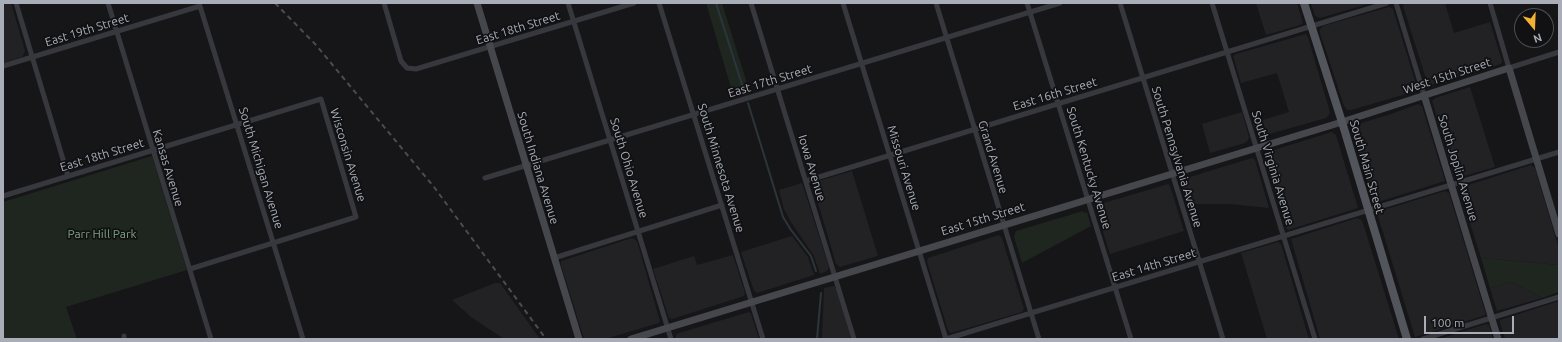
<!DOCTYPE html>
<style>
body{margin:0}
#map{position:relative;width:1562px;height:342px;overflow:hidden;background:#161618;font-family:Ubuntu,sans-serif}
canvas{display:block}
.frame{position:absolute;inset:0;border:4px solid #a8adb8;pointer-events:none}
.north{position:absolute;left:1514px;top:8px;width:40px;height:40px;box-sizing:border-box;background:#111113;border:1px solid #4d4f55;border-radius:50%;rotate:161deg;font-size:11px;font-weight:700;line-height:16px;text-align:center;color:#a8adb8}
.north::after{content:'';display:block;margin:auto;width:14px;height:18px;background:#f2b134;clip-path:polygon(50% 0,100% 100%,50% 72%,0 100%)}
.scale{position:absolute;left:1424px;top:316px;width:90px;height:18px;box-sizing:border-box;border:2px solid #a8adb8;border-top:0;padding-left:5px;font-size:12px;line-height:14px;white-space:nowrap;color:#a8adb8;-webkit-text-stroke:3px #111113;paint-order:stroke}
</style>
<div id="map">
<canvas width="1562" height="342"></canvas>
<div class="frame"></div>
<div class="north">N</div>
<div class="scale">100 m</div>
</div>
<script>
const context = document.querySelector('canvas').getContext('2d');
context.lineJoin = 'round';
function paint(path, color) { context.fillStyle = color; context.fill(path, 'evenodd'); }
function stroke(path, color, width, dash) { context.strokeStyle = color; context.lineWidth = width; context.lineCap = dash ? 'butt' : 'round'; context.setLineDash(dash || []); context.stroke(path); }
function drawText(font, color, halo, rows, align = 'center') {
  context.font = font + ' Ubuntu,sans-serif'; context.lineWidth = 3.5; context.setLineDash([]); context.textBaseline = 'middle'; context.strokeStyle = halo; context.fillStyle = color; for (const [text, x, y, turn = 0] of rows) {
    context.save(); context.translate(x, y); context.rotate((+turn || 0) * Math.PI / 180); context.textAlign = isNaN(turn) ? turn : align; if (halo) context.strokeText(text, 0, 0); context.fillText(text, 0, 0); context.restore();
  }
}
paint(new Path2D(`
 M3,3H11L25,51L23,56L21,57L3,63Z
 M1256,3H1297L1303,23L1300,25L1266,35Z
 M1311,3H1371L1320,18L1315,16Z
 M1404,3H1445L1454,33L1490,22L1502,61L1501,64L1431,85H1428L1403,6Z
 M1389,7L1393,9L1416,84V88L1413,92L1351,110H1347L1344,106L1320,33V29L1323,26Z
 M1306,34L1308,37L1319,75L1330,112L1329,115L1326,118L1259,137L1253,123L1289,112L1277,73L1241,83L1233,56L1236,54Z
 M1470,87L1495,167L1457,178L1455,177L1432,101L1435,98Z
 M1418,104L1422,106L1445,181L1375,203L1373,201L1352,129L1355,125L1391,114Z
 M1242,112L1249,137L1248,140L1245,143L1210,153L1202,124Z
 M1332,132L1336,135L1358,208L1288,230L1286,227L1265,155L1267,152Z
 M1252,158L1255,160L1269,208L1230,204H1188L1182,183L1183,179Z
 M1531,165L1535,168L1559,249V265L1481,258L1459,188Z
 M852,171L878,256L840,267L836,264L813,186L815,182Z
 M802,183L829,267L827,271L820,274L814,256L791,222L784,209L779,190Z
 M1168,184L1170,186L1184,231L1110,254L1096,210L1097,205Z
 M1445,191L1449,193L1486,315L1415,337L1377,213L1380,211Z
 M1357,218L1362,220L1399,339H1320L1291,239Z
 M999,235L1002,238L1024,309L1022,312L951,333L948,330L927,262L928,258Z
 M792,236L808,257L814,275L757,293L754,291L741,252Z
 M632,238L637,241L660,321L659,323L605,339H584L561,265V261Z
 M1278,242L1281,244L1309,339H1267L1241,253Z
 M733,255L745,293L744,296L672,319L669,318L653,269L694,256L697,265Z
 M1512,282L1542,298L1497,311L1490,288Z
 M495,283H500L540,339H504L471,317L452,300Z
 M834,286L837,290L851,339H822L824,288Z
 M1559,301V339H1505L1500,323V320Z
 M749,312L751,314L759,339H676V335L679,333Z
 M1486,324L1489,325L1493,339H1439Z`), '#222225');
paint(new Path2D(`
 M706,3H722L750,93L734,98Z
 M152,156L187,270L66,307L77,339H3V202Z
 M1083,211L1084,213L1087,212L1091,226L1022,263L1014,237L1016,231Z
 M1481,258L1559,265V292L1542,298L1512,282L1490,288Z`), '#1e261f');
stroke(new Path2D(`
 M716,3L745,94
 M748,103L783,217L791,230L811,256L816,271
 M817,339L821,293`), '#2c353c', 2);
stroke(new Path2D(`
 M16,3L68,176
 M108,3L211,339
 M199,3L303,339
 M384,3L401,61L407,68L416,69L634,3
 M568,3L671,339
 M659,3L763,339
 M751,3L854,339
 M843,3L946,339
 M936,3L1039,339
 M1027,3L1131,339
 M1120,3L1223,339
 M1212,3L1315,339
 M1396,3L1424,95
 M1490,3L1509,68L1559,52
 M3,66L200,6
 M485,178L1060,3
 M806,181L1387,3
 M3,196L321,99L356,217L190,269
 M554,258L722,205
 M124,339V336
 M946,339L1559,152
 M1423,339L1559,297`), '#37383d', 5);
stroke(new Path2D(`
 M477,3L579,339
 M1424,95L1498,339
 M631,339L1342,122L1509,68L1559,234`), '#45474d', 7);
stroke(new Path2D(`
 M1304,3L1342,122L1407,339`), '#53555c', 8);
stroke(new Path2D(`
 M275,3L316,45L434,187L546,339`), '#4a4c52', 2, [5, 4]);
drawText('12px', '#a8adb8', '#111113', [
 ["East 18th Street",518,28,-17],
 ["East 19th Street",87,30,-17],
 ["West 15th Street",1447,76,-18],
 ["East 17th Street",770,81,-17],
 ["East 16th Street",1055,94,-17],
 ["East 18th Street",102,155,-17],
 ["Wisconsin Avenue",348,155,73],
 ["Grand Avenue",993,157,73],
 ["South Pennsylvania Avenue",1177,157,73],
 ["South Main Street",1367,167,74],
 ["Kansas Avenue",168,168,73],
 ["South Michigan Avenue",261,168,73],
 ["South Indiana Avenue",538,168,73],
 ["South Ohio Avenue",629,168,73],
 ["South Minnesota Avenue",721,168,73],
 ["Iowa Avenue",812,168,73],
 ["Missouri Avenue",904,168,73],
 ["South Kentucky Avenue",1089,168,73],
 ["South Virginia Avenue",1273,168,73],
 ["South Joplin Avenue",1458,168,73],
 ["East 15th Street",983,219,-17],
 ["East 14th Street",1154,265,-17]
]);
drawText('12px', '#7fa381', '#111113', [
 ["Parr Hill Park",102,234]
]);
</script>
